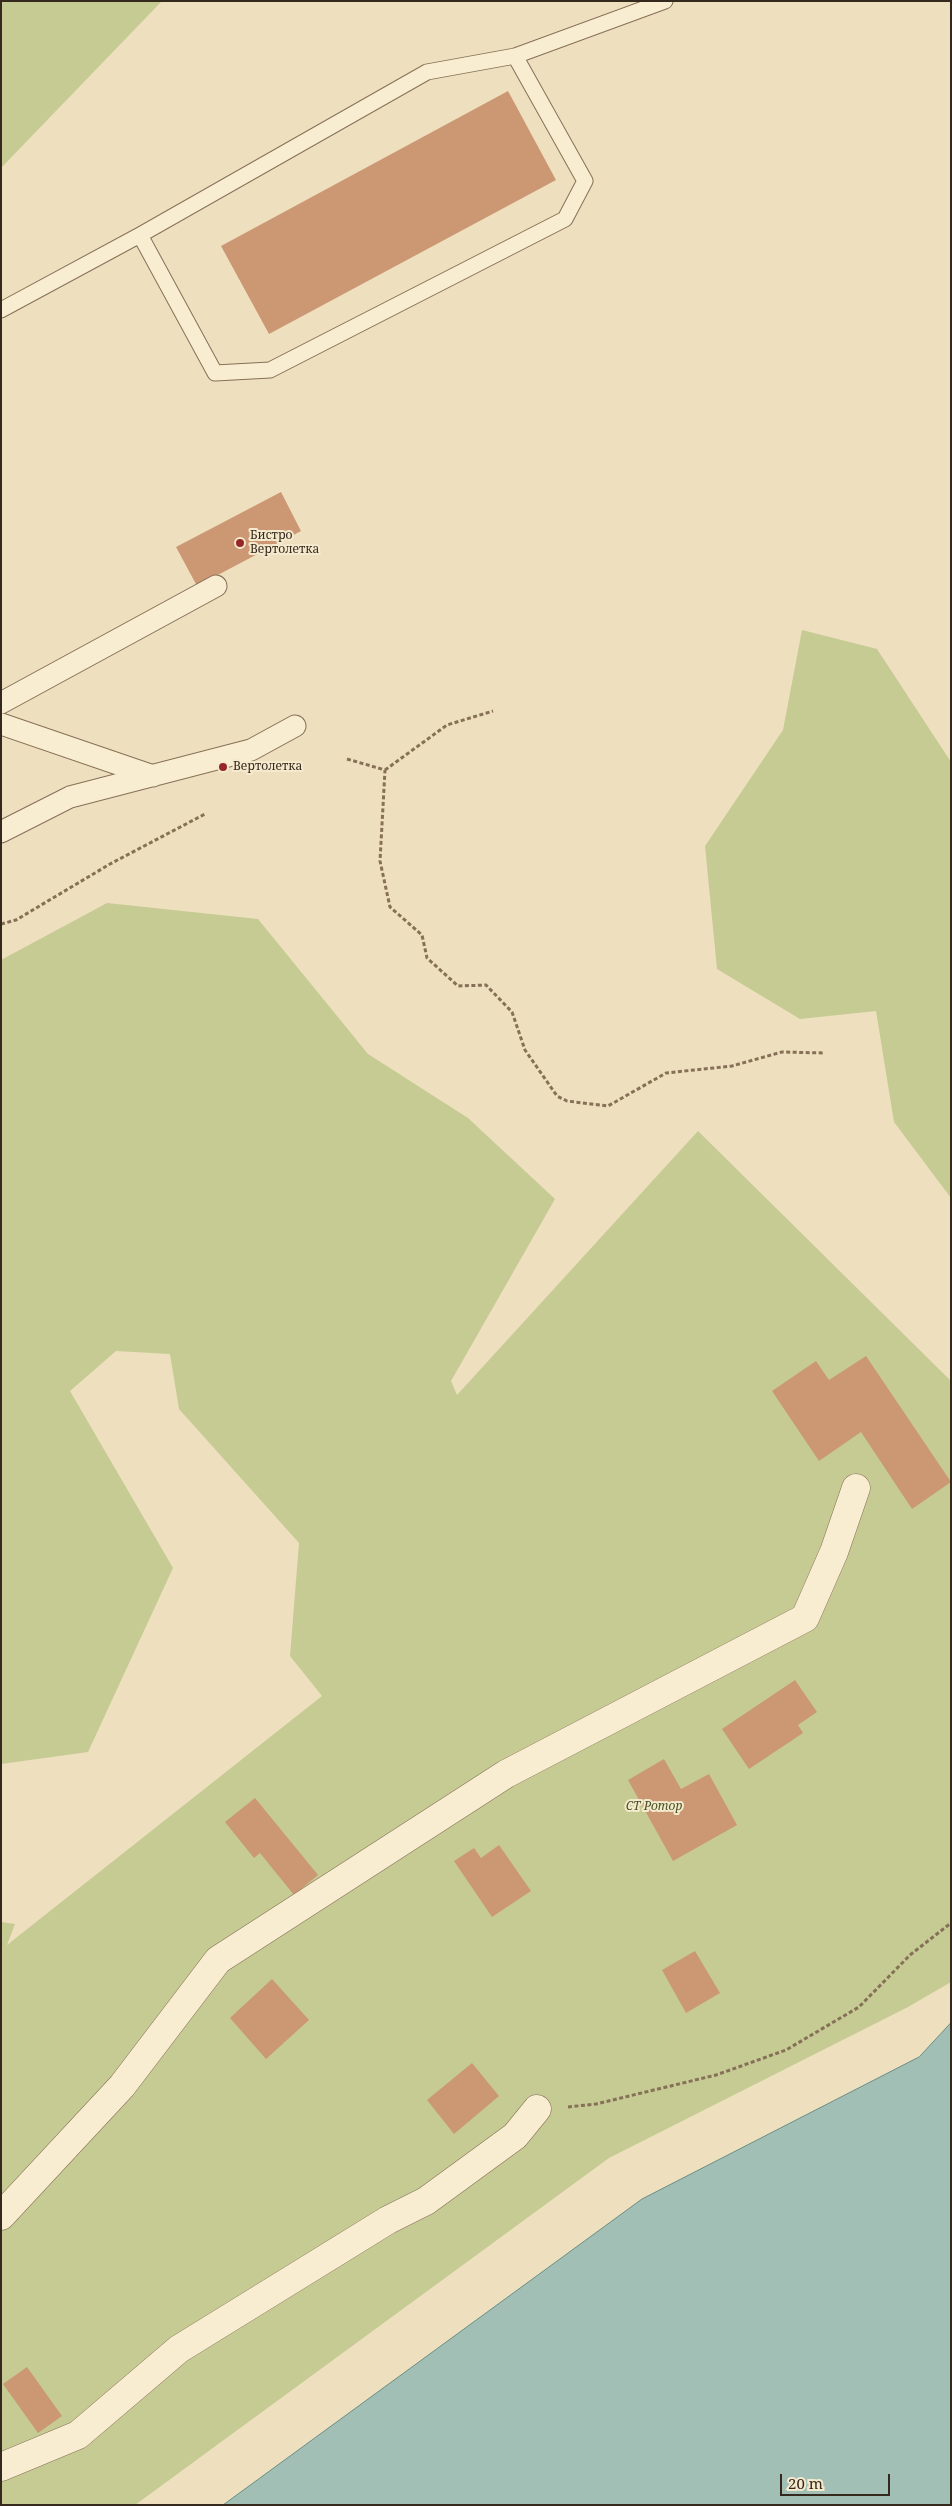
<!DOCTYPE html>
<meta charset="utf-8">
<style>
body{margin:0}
#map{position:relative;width:952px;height:2506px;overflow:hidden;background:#eedfbe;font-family:"Noto Serif",serif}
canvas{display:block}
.frame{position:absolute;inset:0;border:2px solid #35281c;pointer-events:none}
.scale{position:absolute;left:780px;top:2474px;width:110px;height:22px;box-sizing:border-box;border:2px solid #35281c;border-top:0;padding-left:6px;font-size:15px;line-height:18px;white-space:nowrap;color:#35281c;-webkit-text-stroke:4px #f5eace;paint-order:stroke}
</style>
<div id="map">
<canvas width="952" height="2506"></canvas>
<div class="frame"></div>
<div class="scale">20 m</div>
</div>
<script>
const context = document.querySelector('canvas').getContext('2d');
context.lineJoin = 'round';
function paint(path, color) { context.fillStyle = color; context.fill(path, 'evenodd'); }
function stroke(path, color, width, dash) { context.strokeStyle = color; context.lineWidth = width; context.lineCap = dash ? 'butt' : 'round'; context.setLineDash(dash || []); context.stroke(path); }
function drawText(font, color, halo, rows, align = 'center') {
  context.font = font + ' "Noto Serif",serif'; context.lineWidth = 4; context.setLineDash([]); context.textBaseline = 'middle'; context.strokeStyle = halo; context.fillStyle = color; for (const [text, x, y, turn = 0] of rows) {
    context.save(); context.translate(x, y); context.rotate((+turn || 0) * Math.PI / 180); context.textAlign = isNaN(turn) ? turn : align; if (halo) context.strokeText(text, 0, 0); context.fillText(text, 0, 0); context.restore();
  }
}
paint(new Path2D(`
 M1,1H162L1,168Z
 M802,630L877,649L951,762V1198L894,1122L876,1011L800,1019L717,969L705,846L783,730Z
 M107,903L258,919L368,1054L468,1118L555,1199L451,1381L457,1395L698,1131L951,1381V1982L908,2007L609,2158L135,2505H1V1922L15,1924L7,1945L322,1696L290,1656L299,1543L179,1409L170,1354L116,1351L70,1391L173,1568L88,1752L1,1764V960Z`), '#c5cb93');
const water = new Path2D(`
 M951,2023V2505H223L642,2199L919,2057Z`);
paint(water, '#a2bfb6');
stroke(water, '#698d84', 1);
paint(new Path2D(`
 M508,91L556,180L269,334L221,246Z
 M281,492L301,531L197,586L176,547Z
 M866,1356L951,1482L912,1509L861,1432L819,1461L772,1391L816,1361L829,1380Z
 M795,1680L817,1712L798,1725L803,1733L749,1769L722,1729Z
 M664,1759L681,1789L709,1774L737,1825L673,1861L628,1780Z
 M255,1798L318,1875L294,1895L260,1853L254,1858L225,1822Z
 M499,1845L531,1891L492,1917L454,1861L474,1848L481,1858Z
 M695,1951L720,1993L686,2013L662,1970Z
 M272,1979L309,2020L266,2059L230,2018Z
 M472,2063L499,2096L454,2134L427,2100Z
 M27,2367L62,2416L38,2433L3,2384Z`), '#cc9874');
const service = new Path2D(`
 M140,235L215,373L270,370L565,219L585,181L515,56
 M1,310L140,235L427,72L515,56L665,1`);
const pedestrian = new Path2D(`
 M1,703L216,586
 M1,724L153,776
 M1,832L70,797L251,750L295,726`);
const minor = new Path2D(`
 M1,2216L122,2086L218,1960L506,1774L805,1618L834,1552L856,1488
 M1,2467L78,2435L179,2349L388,2220L426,2201L515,2136L537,2109`);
stroke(service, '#867057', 17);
stroke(pedestrian, '#867057', 23);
stroke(minor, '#867057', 29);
stroke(new Path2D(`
 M347,759L385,770L380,861L390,907L422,935L427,958L458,986L486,985L512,1012L525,1050L557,1096L567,1101L608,1106L666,1073L732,1066L782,1052L824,1053
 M385,770L447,725L493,711
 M1,924L16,920L110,864L205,814
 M568,2107L596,2104L716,2075L786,2050L859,2007L910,1955L951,1923`), '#867057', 3, [4, 2.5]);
stroke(service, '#f9edd1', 15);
stroke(pedestrian, '#f9edd1', 21);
stroke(minor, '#f9edd1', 28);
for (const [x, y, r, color] of [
 [240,543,5,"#952728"],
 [223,767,5,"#952728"]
]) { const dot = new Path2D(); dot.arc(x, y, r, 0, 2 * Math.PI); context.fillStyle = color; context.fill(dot); stroke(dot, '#f5eace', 2); }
drawText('12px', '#35281c', '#f5eace', [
 ["Бистро",250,536],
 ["Вертолетка",250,550],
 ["Вертолетка",233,767]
], 'left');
drawText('italic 12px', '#465222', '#f5eace', [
 ["СТ Ротор",654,1807]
]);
</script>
